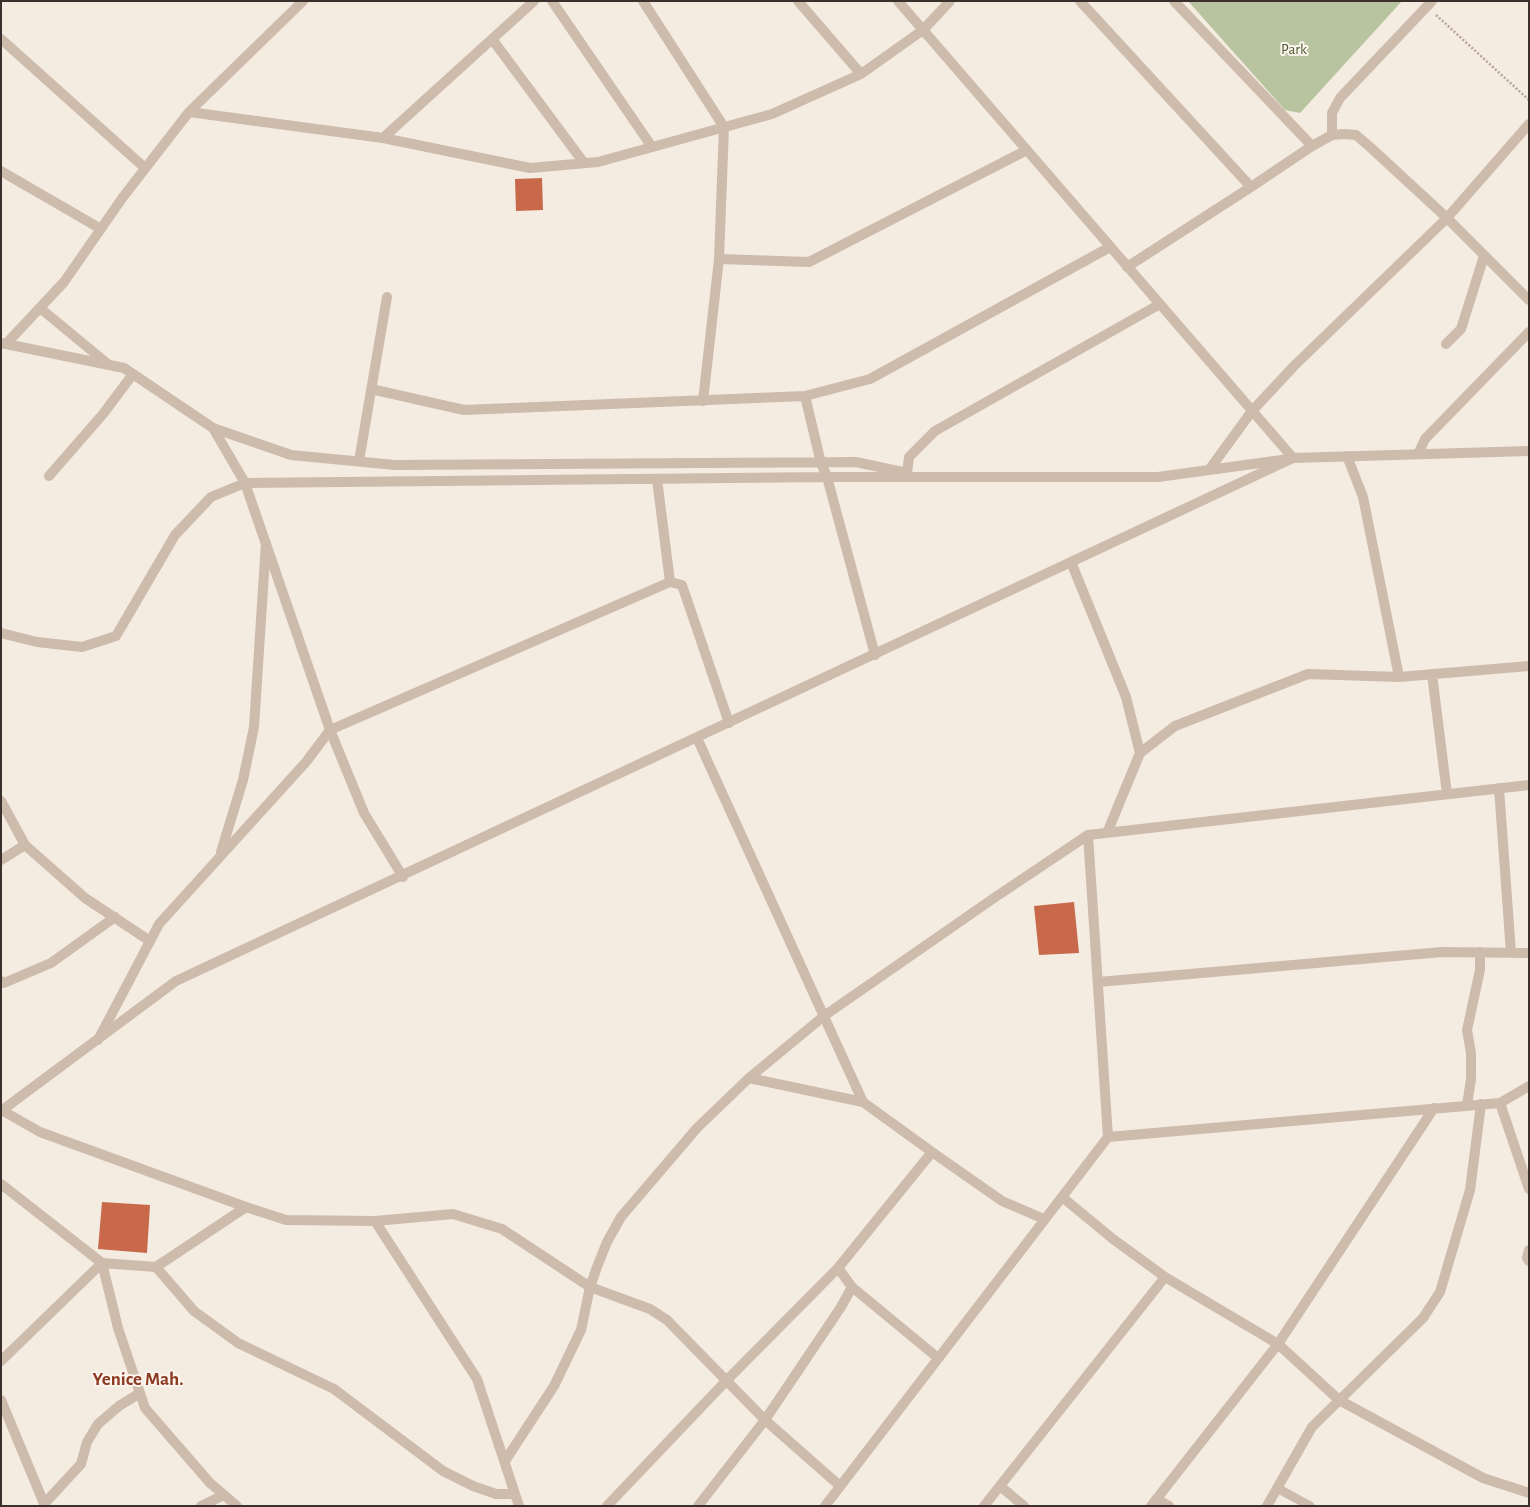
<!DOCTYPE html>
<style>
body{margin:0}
#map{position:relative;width:1530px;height:1507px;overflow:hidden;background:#f4ebe1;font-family:"Alegreya Sans",sans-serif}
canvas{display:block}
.frame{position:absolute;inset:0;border:2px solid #3b302b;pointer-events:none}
</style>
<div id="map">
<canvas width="1530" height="1507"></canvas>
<div class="frame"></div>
</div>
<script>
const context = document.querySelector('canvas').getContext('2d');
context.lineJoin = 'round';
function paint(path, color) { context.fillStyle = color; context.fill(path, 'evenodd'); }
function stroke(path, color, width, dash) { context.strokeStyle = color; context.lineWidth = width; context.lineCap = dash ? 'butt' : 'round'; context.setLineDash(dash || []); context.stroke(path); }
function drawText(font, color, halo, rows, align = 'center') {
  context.font = font + ' "Alegreya Sans",sans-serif'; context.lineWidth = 4; context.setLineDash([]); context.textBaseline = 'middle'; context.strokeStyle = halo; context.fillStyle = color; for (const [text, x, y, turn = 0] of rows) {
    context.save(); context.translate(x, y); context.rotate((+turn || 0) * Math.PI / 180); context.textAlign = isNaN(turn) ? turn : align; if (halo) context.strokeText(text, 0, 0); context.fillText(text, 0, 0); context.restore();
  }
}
paint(new Path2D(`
 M1188,1H1402L1300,113L1285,110Z`), '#b8c4a0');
paint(new Path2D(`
 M542,178L543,210L516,211L515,179Z
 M1074,902L1079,953L1039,955L1034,906Z
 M102,1202L150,1205L147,1253L98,1249Z`), '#c8694b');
stroke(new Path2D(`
 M1436,15L1529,100`), '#b9a596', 2.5, [2, 2]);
stroke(new Path2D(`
 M1277,1488L1310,1506`), '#cdbbac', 9);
stroke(new Path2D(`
 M552,1L652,147
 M643,1L724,127L719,259L703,401
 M798,1L861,74
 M898,1L1293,458
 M1080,1L1251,187
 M1174,1L1312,146
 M1,39L145,168
 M492,39L584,163
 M189,112L383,138L530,168L598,162L772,114L861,74L923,30L950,1
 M1332,135V113L1340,98L1432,1
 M383,138L534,1
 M1,171L101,229
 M719,259L809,262L1027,150
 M1127,267L1251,187L1312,146L1332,135L1344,134L1356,135L1370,147L1447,218L1529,300
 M40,308L109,365
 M6,344L64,282L123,197L189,112L303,1
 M1446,344L1461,329L1484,256
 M371,389L464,410L805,396L870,379L1110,247
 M805,396L821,463L827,477L875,655
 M213,428L291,455L395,465L856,462L907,473
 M1418,454L1425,439L1529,332
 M1347,456L1363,497L1399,677
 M359,461L387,297
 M1209,470L1252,411L1294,366L1447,218L1529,124
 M907,473L909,457L935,431L1160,304
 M49,476L103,414L133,374
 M1071,562L1126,697L1140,753
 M670,582L682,585L729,723
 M1,633L37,642L82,647L116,636L175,535L211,497L245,483L827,477H1158L1289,459
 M1432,674L1447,794
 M697,738L863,1102L932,1152L1002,1201L1044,1219
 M1499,788L1511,953
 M1,801L25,845L85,898L150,941
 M1107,833L1140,753L1175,726L1308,674L1399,677L1529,666
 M221,852L243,780L254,727L266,543
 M1,860L25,845
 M1,981L4,983L51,963L115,917
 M1098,982L1442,952L1529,953
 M98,1040L159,924L306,762L330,730L670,582L657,479
 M749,1078L863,1102
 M1500,1103L1529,1189
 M1467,1105L1471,1079V1053L1467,1030L1480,970V952
 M3,1111L40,1132L246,1207L286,1220L375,1221L453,1214L502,1229L590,1287L650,1309L667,1320L765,1420L840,1486
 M1108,1137L1500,1103L1529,1086
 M1,1184L102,1263L156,1267L246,1207
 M1062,1197L1113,1239L1165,1277L1278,1344L1339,1400L1483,1478L1529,1493
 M375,1221L477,1379L519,1506
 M1529,1250L1527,1258L1529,1261
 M102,1263L118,1328L145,1408L210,1483L237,1506
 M156,1267L194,1311L238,1343L334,1389L443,1471L473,1486L496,1494H515
 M838,1268L852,1287L938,1358
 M1,1361L102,1263
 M1,1400L45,1506
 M505,1461L554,1386L581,1330L590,1287L597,1267L607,1242L621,1217L697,1128L749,1078L824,1016L994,898L1088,835L1529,785
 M1000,1486L1024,1506
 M1156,1499L1169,1506
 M45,1503L81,1464L87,1442L98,1424L119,1406L140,1393
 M201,1506L224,1495
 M607,1506L726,1381L838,1268L932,1152
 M698,1506L765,1420L841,1307L852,1287
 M825,1506L1108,1137L1088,835
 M984,1506L1165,1277
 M1151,1506L1278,1344L1434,1108
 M1267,1506L1312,1427L1423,1318L1440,1292L1470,1190L1481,1104`), '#cdbbac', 10);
stroke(new Path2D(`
 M1,343L124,368L213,428L245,483L330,730L364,813L403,877
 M1,1111L176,981L1293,458L1529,451`), '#cdbbac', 10);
drawText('15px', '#4a5a2e', '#fbf5ee', [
 ["Park",1294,49]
]);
drawText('bold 19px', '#8c3b22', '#fbf5ee', [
 ["Yenice Mah.",138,1379]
]);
</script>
